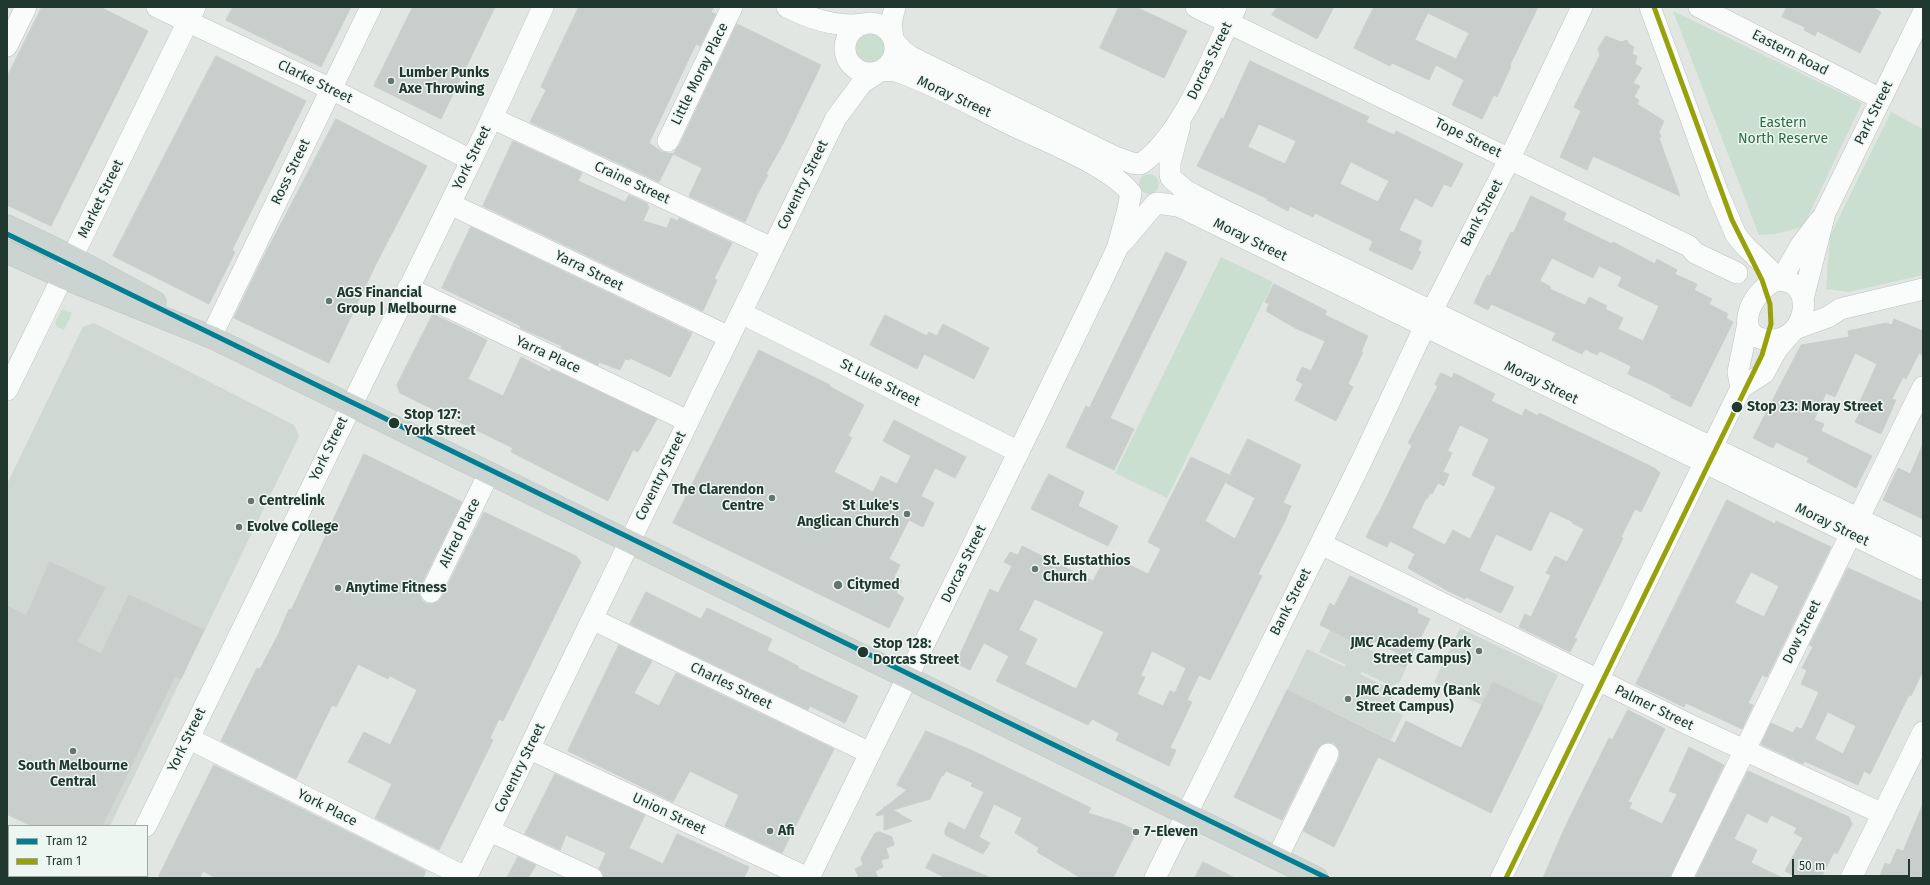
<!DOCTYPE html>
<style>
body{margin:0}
#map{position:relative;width:1930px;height:885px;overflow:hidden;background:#e1e6e3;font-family:"Fira Sans",sans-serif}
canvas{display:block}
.frame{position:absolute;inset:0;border:8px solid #203830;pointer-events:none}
.legend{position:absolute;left:8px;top:825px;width:140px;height:52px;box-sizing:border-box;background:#eef6f2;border:1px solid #9caaa4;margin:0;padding:5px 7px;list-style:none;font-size:12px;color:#203830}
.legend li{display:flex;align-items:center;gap:8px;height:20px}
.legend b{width:20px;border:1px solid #9caaa4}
.scale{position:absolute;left:1792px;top:859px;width:118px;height:18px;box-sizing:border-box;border:2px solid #203830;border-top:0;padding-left:5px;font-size:12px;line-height:14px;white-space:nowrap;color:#203830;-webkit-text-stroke:3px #eef6f2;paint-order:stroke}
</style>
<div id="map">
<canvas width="1930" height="885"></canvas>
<div class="frame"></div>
<ul class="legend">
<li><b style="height:5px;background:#007e92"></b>Tram 12</li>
<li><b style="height:5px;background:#97a20a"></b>Tram 1</li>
</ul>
<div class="scale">50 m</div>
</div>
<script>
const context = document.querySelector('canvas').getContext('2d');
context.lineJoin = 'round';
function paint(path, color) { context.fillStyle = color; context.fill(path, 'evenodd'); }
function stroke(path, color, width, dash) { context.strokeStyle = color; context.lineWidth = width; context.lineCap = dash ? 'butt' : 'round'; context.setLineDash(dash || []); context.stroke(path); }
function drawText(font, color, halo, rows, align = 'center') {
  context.font = font + ' "Fira Sans",sans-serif'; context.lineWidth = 3; context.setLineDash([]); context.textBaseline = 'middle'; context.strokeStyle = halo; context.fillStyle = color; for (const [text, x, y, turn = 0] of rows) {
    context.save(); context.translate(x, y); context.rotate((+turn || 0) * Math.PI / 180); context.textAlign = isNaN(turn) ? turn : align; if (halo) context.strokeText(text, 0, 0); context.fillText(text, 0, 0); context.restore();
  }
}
paint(new Path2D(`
 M94,323L294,425L299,436L110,826H30L7,815V484L83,327Z
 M1460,628L1558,675L1543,706L1493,682L1482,705L1434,682Z
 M1330,630L1406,668L1399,683L1391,686L1362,672L1360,674L1395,691L1387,708L1403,715L1391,740L1287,690L1307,649L1345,667L1346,665L1319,652Z`), '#cfd8d3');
paint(new Path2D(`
 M1673,11L1862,103L1803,227L1775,234L1759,235Z
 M855 48a15 15 0 1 1 30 0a15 15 0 1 1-30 0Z
 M1891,112L1923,129V275L1849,292L1826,289L1830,236Z
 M1139 184a10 10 0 1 1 20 0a10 10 0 1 1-20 0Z
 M1221,257L1273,282L1167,498L1115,473Z
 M62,309L72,313L64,330L57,327L55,323Z`), '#cadfcf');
const building = new Path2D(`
 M42,7H100L148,31L51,226L7,205V77Z
 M233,7H351L321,67L226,20Z
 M413,7H495L441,119L374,86Z
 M579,7H714L711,12L716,14L700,46L696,44L649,143L662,152L673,154L659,182L530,122L546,90L541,87Z
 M1119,7H1136L1187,31L1164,78L1100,48Z
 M1277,7H1334L1317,39L1272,15Z
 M1374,7H1538L1510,65L1511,66L1497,97L1494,95L1482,119L1452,105L1464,80L1436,65L1429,80L1392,63L1390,66L1354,48ZM1428,13L1469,33L1456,59L1415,40Z
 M1787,7H1872L1881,12L1860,53L1817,31L1815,36L1804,30L1805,27L1782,17Z
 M737,24L821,65L784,142L766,174L768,175L757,195L745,222L689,196L702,168L673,154L679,146Z
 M1606,36L1621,42L1627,40L1629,44L1634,47L1632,54L1637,56L1635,64L1642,68L1633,83L1640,86L1634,97L1639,100L1637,104L1664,121L1659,132L1661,137L1659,138L1680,196L1593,156L1587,170L1560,157L1581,111L1574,107L1600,55L1598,49Z
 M216,56L306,101L232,250L235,252L209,304L113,256Z
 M1250,61L1369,117L1366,122L1394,135L1396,131L1463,164L1451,187L1444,184L1432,207L1415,198L1399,230L1422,241L1418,250L1421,252L1412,270L1369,250L1373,241L1315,213L1313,217L1290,206L1288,211L1267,200L1268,199L1197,166L1221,118L1223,119ZM1259,124L1296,141L1285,164L1248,147ZM1351,162L1389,181L1378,202L1340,184Z
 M336,119L427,166L377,262L329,363L234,318L262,260Z
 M513,141L582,173L578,181L625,202L629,195L648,204L647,206L649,207L643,221L667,228L671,218L678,221L679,218L732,243L714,279L717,280L703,311L483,206Z
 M1531,196L1566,213L1563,220L1612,244L1613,242L1655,264L1657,259L1677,270L1675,274L1697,284L1694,290L1712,299L1709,304L1728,314L1726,318L1733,322L1691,407L1670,397L1671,395L1650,384L1628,374L1631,366L1600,351L1597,355L1585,349L1582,354L1552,340L1556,333L1491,304L1488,310L1474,303L1487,275L1490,276L1511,232L1513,233ZM1552,258L1593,278L1599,266L1622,277L1618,286L1659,306L1643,341L1618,329L1623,318L1605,309L1607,306L1589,297L1585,305L1550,289L1551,287L1540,281Z
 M471,227L692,333L670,377L630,358L629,360L625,359L620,370L599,362L598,365L561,348L562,346L520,328L521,326L442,288Z
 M1166,252L1187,262L1110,418L1134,429L1114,470L1066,447L1086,406L1089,408Z
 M1274,284L1327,311L1325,315L1368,336L1361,352H1363L1348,384L1353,387L1336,421L1295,400L1303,384L1296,380L1302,367L1311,371L1325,341L1295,328L1266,311L1269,304L1265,302Z
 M433,314L487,340L468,379L503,396L521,357L550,372L551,369L657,419L638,452L633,450L608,501L511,452L513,448L400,393L397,385Z
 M885,315L927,336L929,332L937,336L943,324L989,348L974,379L924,354L917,369L870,345Z
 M1894,319L1923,331V355L1919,353L1906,379L1903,377L1892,399L1896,400L1881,434L1855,422L1861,410L1857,408L1877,364L1855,353L1835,397L1826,393L1814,420L1824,424L1821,431L1872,456L1856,488L1807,462L1809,458L1776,442L1773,448L1753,438L1801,345L1849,337L1848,331L1886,323L1892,325Z
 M759,350L830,385L829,386L864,405L848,436L852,438L834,472L873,492L881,476L897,484L911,456L883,441L894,420L966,457L955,478L935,468L921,496L934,503L923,527L909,520L889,559L900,565L894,577L902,581L896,593L904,598L889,628L673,523Z
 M1441,373L1452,378L1454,373L1495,394L1491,401L1522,416L1525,409L1538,416L1539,413L1638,460L1656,469L1660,473L1641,512L1635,509L1621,537L1623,538L1574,638L1577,639L1570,652L1519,627L1525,614L1531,617L1551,575L1546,573L1555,556L1567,562L1584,529L1572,523L1573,522L1550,511L1531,551L1496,534L1479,571L1514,587L1501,613L1466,597L1465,599L1448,591L1408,568L1415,554L1390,541L1387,547L1366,537L1377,515H1378L1412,445L1408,443L1438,386L1435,385ZM1460,425L1489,439L1472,475L1496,487L1470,539L1453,530L1445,545L1412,528L1426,498L1427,499L1430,493L1432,494L1438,483L1444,486L1449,474L1443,472L1452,453L1448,451Z
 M1248,439L1301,465L1283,503L1291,506L1285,521L1258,574L1262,576L1210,680L1199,675L1187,700L1192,702L1170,748L1176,750L1169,766L1116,740L1119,733L1092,719L1088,725L996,681L1009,656L984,643L970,670L956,663L990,589L998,593L1012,566L1004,562L1010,552L1018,555L1022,546L1093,581L1107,554L1148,574L1161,549L1148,542L1191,457L1229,475L1205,521L1235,539L1255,498L1226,483ZM1035,599L1104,632L1076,689L1025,664L1037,639L1019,630ZM1152,651L1186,668L1175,693L1170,691L1163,706L1137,694L1145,677L1141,676Z
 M1923,444V519L1883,500L1898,468L1910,474Z
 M364,454L462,502L420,587L419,593L421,599L425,603L432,604L438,602L442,597L484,512L576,556L581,562L503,721L499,719L490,738L493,740L439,850L375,818L392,784L348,762L364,732L390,745L417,690L390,676L388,679L358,664L336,707L332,705L296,779L221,741L257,668L260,669L278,635L289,609L291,610Z
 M1049,474L1084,492L1078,506L1118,526L1108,546L1031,509Z
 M1727,500L1775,524L1776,521L1831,547L1767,677L1762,675L1748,703L1753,705L1742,729L1686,703L1684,707L1636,684ZM1751,572L1779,586L1764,617L1735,603Z
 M50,562L105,588L77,642L101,654L129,595L204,630L181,679L175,676L102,826H33L7,814V606L26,616Z
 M1848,568L1923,602V671L1911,696L1909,695L1870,774L1864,771L1858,785L1804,761L1803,764L1761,744L1771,723L1793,733L1796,727L1802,729L1819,692L1801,684L1807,670L1802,668L1813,647L1810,645ZM1828,712L1856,726L1843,754L1815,739Z
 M1350,576L1418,609L1417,613L1430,619L1405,668L1392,660L1396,652L1373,641L1369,649L1320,625L1330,603L1334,606Z
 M646,592L701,619L707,608L772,639L767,650L798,666V668L858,696L845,723L810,706L808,710L630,624Z
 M619,645L652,661L634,693L659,706L676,673L834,749L782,853L725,826L739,795L690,771L673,802L568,751Z
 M1493,682L1543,706L1491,813L1378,757L1334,847L1303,831L1339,759L1340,753L1338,748L1334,743L1328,742L1322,744L1317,749L1282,820L1234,797L1287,690L1395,743L1406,721L1461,748Z
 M1628,710L1665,729L1628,802L1632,803L1629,808L1662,824L1677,794L1669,791L1689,747L1724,765L1670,878H1543L1565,827L1609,738L1612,740Z
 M926,731L971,750L1091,808L1088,813L1120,823L1137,831L1113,878H1081L1037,852L1039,848L1015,833L1022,818L994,804L979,837L990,843L983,854L945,835V830L949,822L965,830L984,792L971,786L973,783L946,771L943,776L942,775L930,799L893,810L912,821L884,830V814L877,816L876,814L884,808V806L885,807L907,790L897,785Z
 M214,765L426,871L423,878H216L203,871L200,878H158Z
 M1748,771L1849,817L1852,824L1837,854L1834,852L1821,878H1798L1785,871L1803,838L1794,833L1797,828L1771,815L1767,823L1747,813L1734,839L1757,850L1751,863L1783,878H1695Z
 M555,774L645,815L629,848L663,864L677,834L749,867L744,878H604L599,869L606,853L566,835L560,850L525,834Z
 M1923,804V878H1879L1885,863L1890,865L1897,849L1903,851Z
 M880,832L892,837L894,845L886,848L889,858L881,860L883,867L875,871L878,878H859L855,869L863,865L861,858L875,833Z
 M933,854L991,878H946L926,868Z
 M518,857L536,865L528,878H507Z
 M1203,862L1235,878H1195Z`);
paint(building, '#c8cecb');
stroke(building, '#cacfcc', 1);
const minor = new Path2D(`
 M157,7L331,89L471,160
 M787,7C811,19 838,28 865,24
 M1196,7L1689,246L1695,253L1737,273
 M1650,7L1718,193L1736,235L1745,246L1780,280
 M1699,7L1881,99
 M845 48a25 25 0 1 1 50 0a25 25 0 1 1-50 0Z
 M893,38L891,23L895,7
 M894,41L903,51L911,57L1113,156L1132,163L1140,164
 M7,46L26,7
 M881,71C887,70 892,70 899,72C938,86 975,107 1012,125C1045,141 1107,165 1129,191
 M492,118L772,248
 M668,141L732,7
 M1142,163C1184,133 1213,53 1236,7
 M1170,175V163L1180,125
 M1171,178L1185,190L1217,207L1923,550
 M1157,203L1178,206L1187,210L1923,569
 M450,204L729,337
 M1122,243L1155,204
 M1778,280C1821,281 1805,349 1763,339C1731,331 1755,287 1778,280Z
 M1781,280L1801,245L1820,220
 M408,288L688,421
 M1803,299L1825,213L1923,13
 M1432,311L1510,158L1582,7
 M741,313L1019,452
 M1795,329L1828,317L1840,309L1923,289
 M211,337L371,7
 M1741,388L1738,372L1748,323
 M7,390L195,7
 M1321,544L1690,725L1883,814
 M431,592L489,473
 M592,619L870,753
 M188,738L467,878
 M530,749L808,878
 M146,826L492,118L543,7
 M490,831L592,878
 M7,852L9,853
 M1277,858L1328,754
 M55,876L59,878
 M120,878L121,876
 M466,878L836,118L862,83L877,73
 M809,878C911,668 1017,459 1117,249L1127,213L1131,193
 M1155,878L1362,460L1425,326
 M1501,878L1741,388L1764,373L1777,349L1792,332
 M1682,878L1923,387
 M1851,878L1923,732`);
const major = new Path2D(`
 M7,226L72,257L155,302
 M7,252L62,277L211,337L1317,878`);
stroke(minor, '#bec3c0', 22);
stroke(major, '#bbc3c0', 23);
stroke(minor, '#fafbfb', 21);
stroke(major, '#ccd4d1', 22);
stroke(new Path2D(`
 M7,234L1327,878`), '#007e92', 5);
stroke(new Path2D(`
 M1506,878L1762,355L1771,324L1770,304L1762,280L1732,220L1654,7`), '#97a20a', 5);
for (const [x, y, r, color] of [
 [391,81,4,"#64756f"],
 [329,301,4,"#64756f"],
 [1737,407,6,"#203830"],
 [394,423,6,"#203830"],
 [772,498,4,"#64756f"],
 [251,501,4,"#64756f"],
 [907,514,4,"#64756f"],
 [239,527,4,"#64756f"],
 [1035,569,4,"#64756f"],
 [838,585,5,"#64756f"],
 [338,588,4,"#64756f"],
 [1479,651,4,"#64756f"],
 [863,652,6,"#203830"],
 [1348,699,4,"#64756f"],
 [73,751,4,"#64756f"],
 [770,831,4,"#64756f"],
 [1136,832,4,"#64756f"]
]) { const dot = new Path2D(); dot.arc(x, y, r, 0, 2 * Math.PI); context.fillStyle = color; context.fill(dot); stroke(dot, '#eef6f2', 1.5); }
drawText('14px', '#203830', '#eef6f2', [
 ["Eastern Road",1790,53,27],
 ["Dorcas Street",1210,61,-64],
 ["Little Moray Place",700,74,-64],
 ["Clarke Street",315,82,26],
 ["Moray Street",954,97,25],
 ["Park Street",1874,113,-64],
 ["Tope Street",1468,138,26],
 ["York Street",472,158,-64],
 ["Ross Street",291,172,-64],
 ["Craine Street",632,183,25],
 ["Coventry Street",803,185,-64],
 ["Market Street",101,199,-64],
 ["Bank Street",1482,213,-62],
 ["Moray Street",1250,240,26],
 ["Yarra Street",589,271,26],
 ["Yarra Place",548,355,25],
 ["St Luke Street",880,383,27],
 ["Moray Street",1541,383,26],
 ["York Street",329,449,-64],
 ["Coventry Street",661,476,-64],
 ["Moray Street",1832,525,26],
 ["Alfred Place",460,533,-64],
 ["Dorcas Street",964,564,-64],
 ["Bank Street",1291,602,-63],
 ["Dow Street",1802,632,-64],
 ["Charles Street",731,686,26],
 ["Palmer Street",1654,708,26],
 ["York Street",187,740,-64],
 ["Coventry Street",520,768,-64],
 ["York Place",327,808,27],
 ["Union Street",669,814,25]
]);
drawText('bold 14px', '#203830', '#eef6f2', [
 ["Lumber Punks",399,73],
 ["Axe Throwing",399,89],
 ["AGS Financial",337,293],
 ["Group | Melbourne",337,309],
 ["The Clarendon",764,490,"right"],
 ["Centre",764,506,"right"],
 ["Centrelink",259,501],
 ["St Luke's",899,506,"right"],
 ["Anglican Church",899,522,"right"],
 ["Evolve College",247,527],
 ["St. Eustathios",1043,561],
 ["Church",1043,577],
 ["Citymed",847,585],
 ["Anytime Fitness",346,588],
 ["JMC Academy (Park",1471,643,"right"],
 ["Street Campus)",1471,659,"right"],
 ["JMC Academy (Bank",1356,691],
 ["Street Campus)",1356,707],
 ["South Melbourne",73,766,"center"],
 ["Central",73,782,"center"],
 ["Afi",778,831],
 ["7-Eleven",1144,832]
], 'left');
drawText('14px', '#2c6d40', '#eef6f2', [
 ["Eastern",1783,123],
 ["North Reserve",1783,139]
]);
drawText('bold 14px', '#203830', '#eef6f2', [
 ["Stop 23: Moray Street",1747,407],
 ["Stop 127:",404,415],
 ["York Street",404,431],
 ["Stop 128:",873,644],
 ["Dorcas Street",873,660]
], 'left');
</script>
